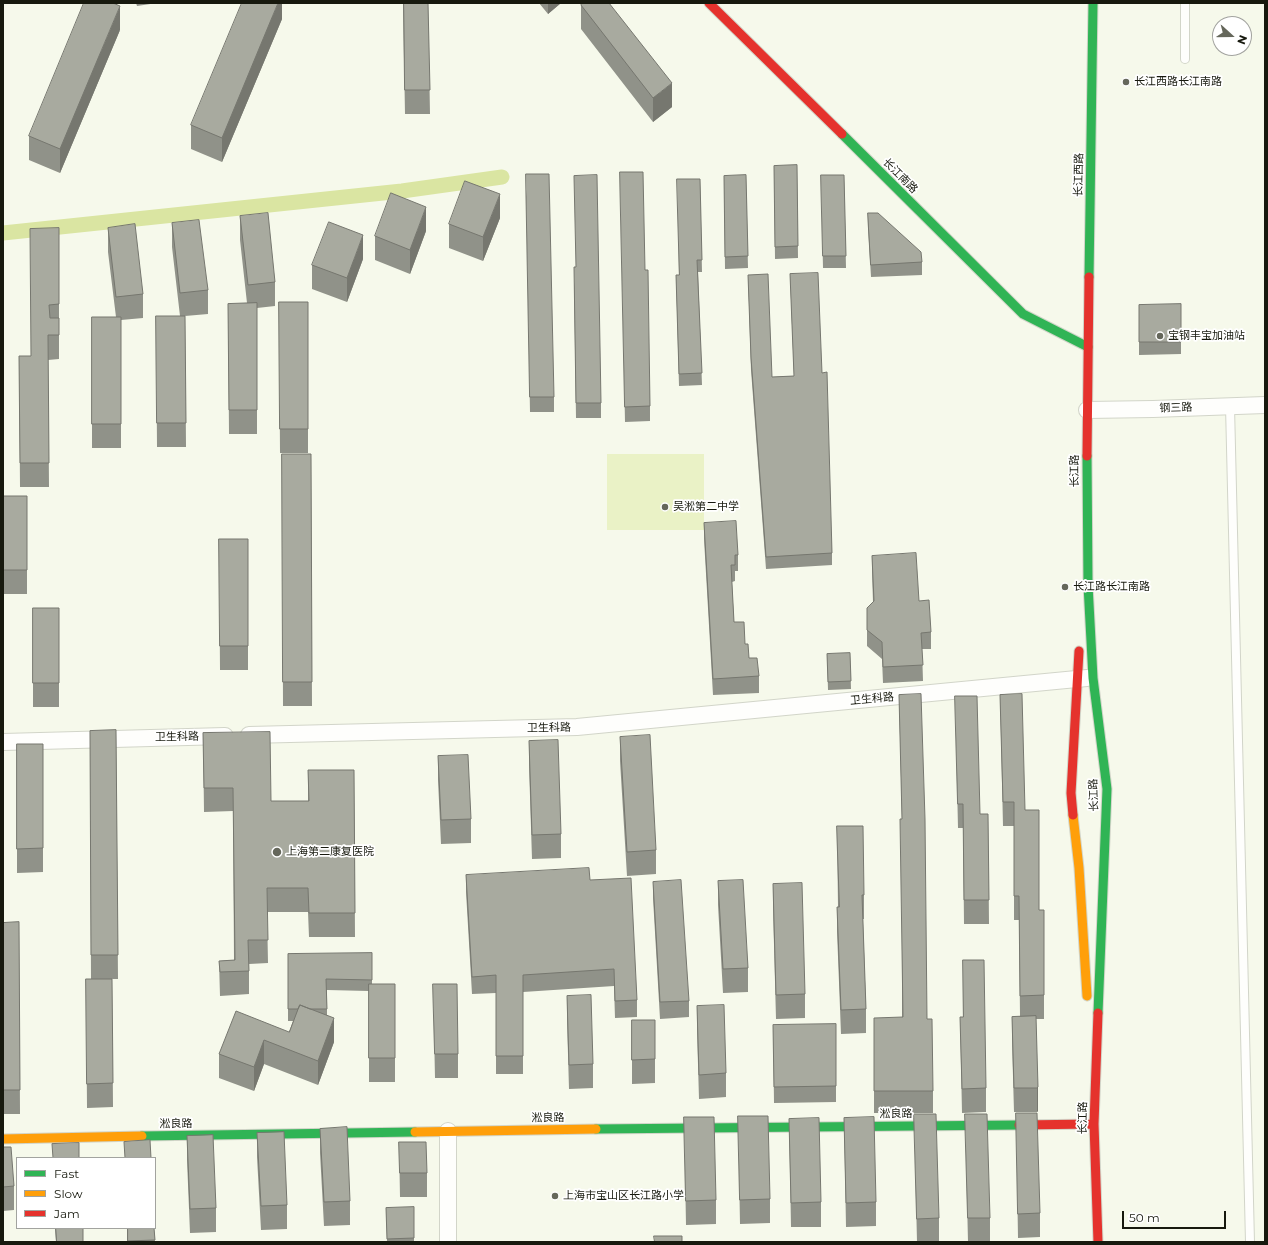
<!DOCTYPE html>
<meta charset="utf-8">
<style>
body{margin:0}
#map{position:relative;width:1268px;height:1245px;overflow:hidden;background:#f6f9eb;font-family:Montserrat,sans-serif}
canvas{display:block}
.frame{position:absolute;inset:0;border:4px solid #17190e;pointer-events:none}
.legend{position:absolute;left:16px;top:1157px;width:140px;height:72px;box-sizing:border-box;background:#fff;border:1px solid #a2a39f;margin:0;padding:5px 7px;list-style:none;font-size:12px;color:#17190e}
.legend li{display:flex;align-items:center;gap:8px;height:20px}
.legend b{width:20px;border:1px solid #a2a39f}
.north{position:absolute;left:1212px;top:16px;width:40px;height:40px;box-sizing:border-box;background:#fff;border:1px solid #a2a39f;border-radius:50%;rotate:111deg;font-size:11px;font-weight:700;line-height:16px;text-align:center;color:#17190e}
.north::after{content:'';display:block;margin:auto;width:14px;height:18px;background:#65675b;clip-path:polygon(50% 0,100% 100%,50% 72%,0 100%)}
.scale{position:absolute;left:1122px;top:1211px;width:104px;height:18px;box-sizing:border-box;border:2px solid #17190e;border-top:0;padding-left:5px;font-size:12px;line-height:14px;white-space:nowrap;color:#17190e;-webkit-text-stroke:3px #fff;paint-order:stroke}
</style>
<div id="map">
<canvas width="1268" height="1245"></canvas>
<div class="frame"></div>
<ul class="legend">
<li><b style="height:5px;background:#30b455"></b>Fast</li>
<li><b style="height:5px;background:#ff9f0a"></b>Slow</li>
<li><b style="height:5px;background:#e5322d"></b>Jam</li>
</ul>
<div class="north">N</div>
<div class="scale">50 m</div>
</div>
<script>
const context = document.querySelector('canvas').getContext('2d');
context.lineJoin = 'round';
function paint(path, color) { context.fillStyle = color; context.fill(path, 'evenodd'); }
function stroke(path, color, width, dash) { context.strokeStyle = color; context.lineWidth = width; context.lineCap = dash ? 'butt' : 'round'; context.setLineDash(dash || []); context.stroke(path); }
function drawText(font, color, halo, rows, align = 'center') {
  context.font = font + ' Montserrat,"Noto Sans SC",sans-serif'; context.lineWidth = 3.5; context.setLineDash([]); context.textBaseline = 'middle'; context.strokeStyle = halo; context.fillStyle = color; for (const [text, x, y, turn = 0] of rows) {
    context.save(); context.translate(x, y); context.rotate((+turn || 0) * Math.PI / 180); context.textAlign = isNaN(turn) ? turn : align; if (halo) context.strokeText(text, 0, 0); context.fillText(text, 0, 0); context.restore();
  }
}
paint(new Path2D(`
 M607,454H704V530H607Z`), '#eaf2c6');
stroke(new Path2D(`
 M3,233L402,191L502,177`), '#dae5a2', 15);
const lane = new Path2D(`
 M1185,3V59
 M1230,406L1250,1242`);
const street = new Path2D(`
 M1087,410L1153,409L1265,405
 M249,735L577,727L1087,678
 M3,742L225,736
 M448,1242V1131`);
const fast = new Path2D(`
 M842,134L1023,314L1088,347
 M1089,277L1093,3
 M1087,456L1088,585L1093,678L1107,789L1098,1013
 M596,1129L1019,1125
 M142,1136L415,1132`);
const slow = new Path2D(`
 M1073,815L1079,868L1087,996
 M415,1132L596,1129
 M3,1139L142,1136`);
const jam = new Path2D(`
 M709,3L842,134
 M1087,456L1089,277
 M1073,815L1071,793L1079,651
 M1019,1125L1094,1124
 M1098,1242L1094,1124L1098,1013`);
stroke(lane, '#d2d5c9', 10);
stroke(street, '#d2d5c9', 18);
stroke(fast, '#d2d5c9', 11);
stroke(slow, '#d2d5c9', 11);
stroke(jam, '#d2d5c9', 11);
stroke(lane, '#fefefc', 8);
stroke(street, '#fefefc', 16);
stroke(fast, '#30b455', 9);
stroke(slow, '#ff9f0a', 9);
stroke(jam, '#e5322d', 9);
paint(new Path2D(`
 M136,3H157L137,6Z
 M282,3V19L222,162L191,149V125Z
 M403,3H428L430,114H405Z
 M539,3H561L548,14Z
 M581,5L672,107L653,122L581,29Z
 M120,30L60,173L29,160V136Z
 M797,165L798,258L775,259L774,166Z
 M620,172L645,270L650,406V421L625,422Z
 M746,175L748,268L725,269L724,176Z
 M821,175H844L846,268H823Z
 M700,179L702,272H698L702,385L679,386L676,275H679Z
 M526,189L554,397V412H530Z
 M868,213L922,262V275L871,277L868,226Z
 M240,216L275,282V306L257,308V434H229L228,304L247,303L240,240Z
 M500,218L483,261L449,248V224Z
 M172,223L208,290V314L185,316L186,447H157L156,316H180L172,247Z
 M59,228V359L48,360L49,487H20L19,356H31Z
 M108,228L143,294V318L121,320V448H92V317H116L108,252Z
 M426,231L410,274L375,260V236Z
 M363,259L347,302L312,289V265Z
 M790,274L822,373L832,553V565L766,569L751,370L748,275L772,377L794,376Z
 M574,282L601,403V418H576Z
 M279,302H308V453H280Z
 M1181,304V354L1139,355V305Z
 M282,454H311L312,706H283Z
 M3,496H27V594H3Z
 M704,523L738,555V571H735V581L732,582L734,622L745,644L749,658L759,676V693L713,695L704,539Z
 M219,539H248V670H220Z
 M872,556L919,601L931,632V649H922L923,681L883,683L882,659L867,646V608L873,602L872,572Z
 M33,608H59V707H33Z
 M850,653L851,689L828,690L827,654Z
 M899,695L927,1019L933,1091V1113H874V1040L902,1017V819Z
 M1000,695L1025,810L1039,910H1044V1019H1036L1038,1111L1037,1112H1014L1012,1041V1017L1020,1016L1019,920H1014V826H1003Z
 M955,696L980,814H988L989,924H964L963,828H958Z
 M116,730L118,979H112L113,1107L87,1108L86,979H91L90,731Z
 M203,733L271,801H308V770H354L355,937H309L308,912H267L268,963L249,964V994L220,996L219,961L234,960L233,811L204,812Z
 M620,737L656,850V874L627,876L620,761Z
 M529,741L561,834V858L532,859L529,765Z
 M17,744H43V872L17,873Z
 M438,756L471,819V843L441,844L438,780Z
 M837,826L864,895V919H863L866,1009V1033L841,1034L837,931V907H838Z
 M466,875L590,880L637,1000V1017L615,1018L614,986L523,992V1074H496V993L472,994L466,892Z
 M718,881L748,968V992L723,993L718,905Z
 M653,882L689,1001V1017L660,1019L653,898Z
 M773,884L805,994V1018L776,1019L773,908Z
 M19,922L20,1114H3V923Z
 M372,953V984H395V1082H369V991L327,990V1015L334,1042L318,1085L264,1064L254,1091L219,1078V1054L289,1032L293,1021H288V954Z
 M433,984L458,1054V1078H435Z
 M567,996L593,1064V1088L569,1089L567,1020Z
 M697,1006L726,1073V1097L699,1099L697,1030Z
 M960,1017L986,1088V1112L962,1113Z
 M632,1020H655V1083L632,1084Z
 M836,1024V1102L774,1103L773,1025Z
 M1016,1113L1040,1213V1237L1018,1238Z
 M914,1114L939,1218V1242H917Z
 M965,1114L990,1218V1242H968Z
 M738,1116L770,1199V1223L740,1224Z
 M684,1117L716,1200V1224L686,1225Z
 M844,1118L876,1202V1226L846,1227Z
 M789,1119L821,1202V1227H791Z
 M320,1129L350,1201V1225L324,1226L320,1153Z
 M257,1133L287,1205V1229L261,1230L257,1157Z
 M187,1136L216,1208V1232L190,1233L187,1160Z
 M399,1142L427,1173V1197H400Z
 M3,1147L14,1186V1210L3,1211Z
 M414,1207V1242H387L386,1208Z
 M55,1228H83V1242H56Z
 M127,1228H154L155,1242H127Z`), '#909289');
paint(new Path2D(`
 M278,3H282V19L222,162V138Z
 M548,3H561L548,14Z
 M120,6V30L60,173V149Z
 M672,83V107L653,122V98Z
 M500,194V218L483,261V237Z
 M426,207V231L410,274V250Z
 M363,235V259L347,302V278Z
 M334,1018V1042L318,1085V1061Z
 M264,1040V1064L254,1091V1067Z
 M1038,1087V1111L1037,1112V1088Z`), '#76776f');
const building = new Path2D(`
 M84,3H113L120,6L60,149L29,136Z
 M242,3H278L222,138L191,125Z
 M404,3H428L430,90H405Z
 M584,3H609L672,83L653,98L581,5Z
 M797,165L798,246L775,247L774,166Z
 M620,172H643L645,270H648L650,406L625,407Z
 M526,174H549L554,397H530Z
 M597,175L601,403H576L574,267H576L574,176Z
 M746,175L748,256L725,257L724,176Z
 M821,175H844L846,256H823Z
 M677,179H700L702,260H697L702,373L679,374L676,275H679Z
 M465,181L500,194L483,237L449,224Z
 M391,193L426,207L410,250L375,236Z
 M268,213L275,282L248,285L240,216Z
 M868,213H878L921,252L922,262L871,265Z
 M199,220L208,290L180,293L172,223Z
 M329,222L363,235L347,278L312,265Z
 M135,224L143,294L116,297L108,228Z
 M59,228V304L49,305L50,318H59V335H48L49,463H20L19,356H31L30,229Z
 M818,273L822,373L827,372L832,553L766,557L751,358L748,275L768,274L772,377L794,376L790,274Z
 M279,302H308V429H280Z
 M257,303V410H229L228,304Z
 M1181,304V342H1139V305Z
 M156,316H185L186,423H157Z
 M92,317H121V424H92Z
 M282,454H311L312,682H283Z
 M3,496H27V570H3Z
 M736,521L738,555H735V565H731L734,622H744L745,644H748L749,658H757L759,676L713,679L704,523Z
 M219,539H248V646H220Z
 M916,553L919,601L929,600L931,632L921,633L923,665L883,667L882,642L867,630V608L874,601L872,556Z
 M33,608H59V683H33Z
 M850,653L851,681L828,682L827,654Z
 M921,694L925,819L927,1019H932L933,1091H874V1018L903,1017L900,819H902L899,695Z
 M1022,694L1025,810H1039V910H1044V995L1020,996L1019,896H1014V802H1003L1000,695Z
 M955,696H977L980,814H988L989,900H964L963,804H958Z
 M116,730L118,955H91L90,731Z
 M270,732L271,801H309L308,770H354L355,913H309L308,888H267L268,940H248L249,971L220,972L219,961L235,960L233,788H204L203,733Z
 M650,735L656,850L627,852L620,737Z
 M558,740L561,834L532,835L529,741Z
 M17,744H43V848L17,849Z
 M468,755L471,819L441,820L438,756Z
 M837,826H863L864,895H862L866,1009L841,1010L837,907H839Z
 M589,868L590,880L631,878L637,1000L615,1001L614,969L523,975V1056H496V975L472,977L466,875Z
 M681,880L689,1001L660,1002L653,882Z
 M743,880L748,968L723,969L718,881Z
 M802,883L805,994L776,995L773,884Z
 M19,922L20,1090H3V923Z
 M372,953V980L326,979L327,1009H310L300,1005L298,1009H288V954Z
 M963,960H984L986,1088L962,1089L960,1017H963Z
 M86,979H112L113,1083L87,1084Z
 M369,984H395V1058H369Z
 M433,984H457L458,1054H435Z
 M591,995L593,1064L569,1065L567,996Z
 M300,1005L334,1018L318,1061L264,1040L254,1067L219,1054L236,1011L289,1032Z
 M724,1005L726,1073L699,1075L697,1006Z
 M1036,1016L1038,1087L1037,1088H1014L1012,1017Z
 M632,1020H655V1059L632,1060Z
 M836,1024V1086L774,1087L773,1025Z
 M1016,1113H1037L1040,1213L1018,1214Z
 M914,1114H936L939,1218L917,1219Z
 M965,1114H987L990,1218H968Z
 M738,1116H768L770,1199L740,1200Z
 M684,1117H714L716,1200L686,1201Z
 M874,1117L876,1202L846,1203L844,1118Z
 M819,1118L821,1202L791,1203L789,1119Z
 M347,1127L350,1201L324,1202L320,1129Z
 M284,1132L287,1205L261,1206L257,1133Z
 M213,1135L216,1208L190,1209L187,1136Z
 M150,1140L151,1158H125L124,1142Z
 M399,1142H426L427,1173H400Z
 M79,1143V1158H53L52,1144Z
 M3,1147H11L14,1186L3,1187Z
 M414,1207V1238L387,1239L386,1208Z
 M56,1228H83V1242H57Z
 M128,1228H154L155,1240L128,1241Z
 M654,1236H682V1242H655Z`);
paint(building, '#a8aa9f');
stroke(building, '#76776f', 1);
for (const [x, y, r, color] of [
 [1126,82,4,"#65675b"],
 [1160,336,4,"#65675b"],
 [665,507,4,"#65675b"],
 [1065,587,4,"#65675b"],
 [277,852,5,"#65675b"],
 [555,1196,4,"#65675b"]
]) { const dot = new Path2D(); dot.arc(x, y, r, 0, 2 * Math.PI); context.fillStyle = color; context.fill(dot); stroke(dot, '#fff', 1.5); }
drawText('11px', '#17190e', '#fff', [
 ["长江西路长江南路",1134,82],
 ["宝钢丰宝加油站",1168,336],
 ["吴淞第二中学",673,507],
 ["长江路长江南路",1073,587],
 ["上海第二康复医院",286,852],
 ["上海市宝山区长江路小学",563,1196]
], 'left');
drawText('11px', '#17190e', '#fff', [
 ["长江西路",1079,175,-89],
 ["长江南路",900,176,45],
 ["钢三路",1176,408,-2],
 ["长江路",1075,471,-90],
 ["卫生科路",872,699,-5],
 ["卫生科路",549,728,-1],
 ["卫生科路",177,737,-1],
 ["长江路",1094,795,-92],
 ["淞良路",896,1114,-1],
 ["淞良路",548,1118,-1],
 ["长江路",1083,1118,-89],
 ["淞良路",176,1124,-1]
]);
</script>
